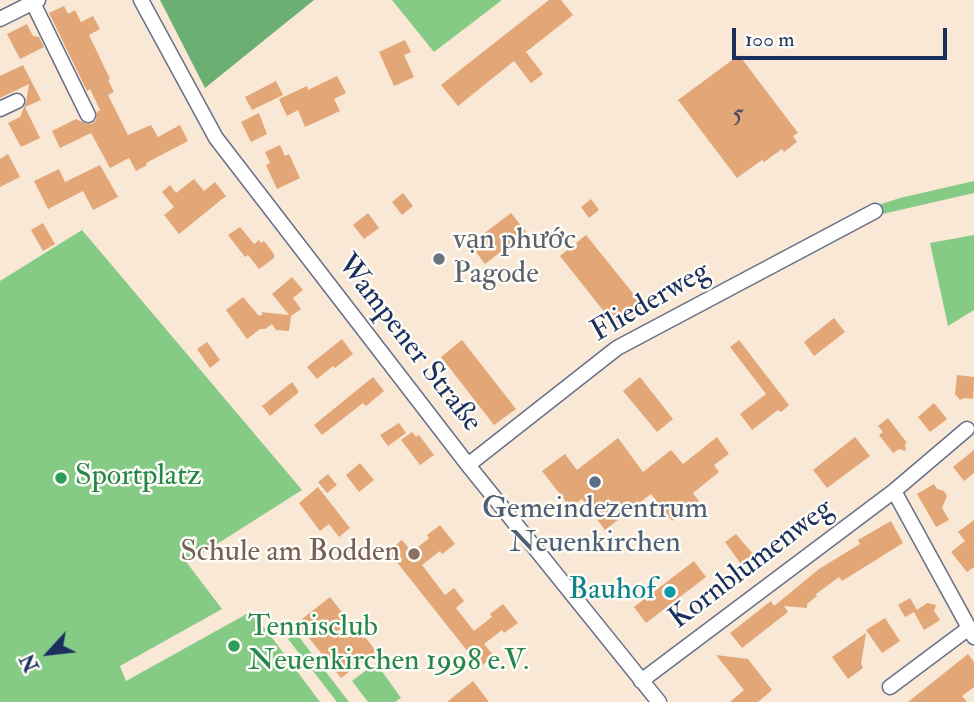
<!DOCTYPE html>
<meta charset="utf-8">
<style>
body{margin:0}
#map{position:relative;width:974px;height:702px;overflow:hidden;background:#f8e8d5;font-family:"IM FELL Double Pica",serif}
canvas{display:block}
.north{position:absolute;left:14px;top:618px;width:70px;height:70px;-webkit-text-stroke:5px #fdfcf7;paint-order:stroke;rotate:243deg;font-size:19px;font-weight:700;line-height:28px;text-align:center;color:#1b2f5e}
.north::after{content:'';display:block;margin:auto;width:24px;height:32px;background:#1b2f5e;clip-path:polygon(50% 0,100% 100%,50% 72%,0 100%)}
.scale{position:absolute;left:732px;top:28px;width:215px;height:32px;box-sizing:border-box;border:4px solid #1b2f5e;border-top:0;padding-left:9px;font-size:21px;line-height:24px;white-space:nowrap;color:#1b2f5e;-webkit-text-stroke:5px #fdfcf7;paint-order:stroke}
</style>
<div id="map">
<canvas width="974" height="702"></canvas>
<div class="north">N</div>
<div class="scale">100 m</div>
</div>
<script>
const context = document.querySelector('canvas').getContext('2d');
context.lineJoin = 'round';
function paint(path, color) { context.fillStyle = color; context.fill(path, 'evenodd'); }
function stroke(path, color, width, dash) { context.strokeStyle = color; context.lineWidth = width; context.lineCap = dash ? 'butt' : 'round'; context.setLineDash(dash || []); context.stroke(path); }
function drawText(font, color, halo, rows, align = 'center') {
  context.font = font + ' "IM FELL Double Pica",serif'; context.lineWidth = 5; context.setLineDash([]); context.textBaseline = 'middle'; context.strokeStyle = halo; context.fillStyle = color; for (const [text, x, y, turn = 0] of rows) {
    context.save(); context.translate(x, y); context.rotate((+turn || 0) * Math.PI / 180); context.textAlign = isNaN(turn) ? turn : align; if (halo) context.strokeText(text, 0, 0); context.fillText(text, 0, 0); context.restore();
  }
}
paint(new Path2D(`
 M392,0H502L434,52Z
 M974,181V193L878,215L872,207L900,198Z
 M82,230L302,490L187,563L222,609L120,666L126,681L252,611L320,702H0V281Z
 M974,235V310L948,326L930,243Z
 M296,633L349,702H337L288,639Z
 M376,663L401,698L395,702H368L352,681Z`), '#85cb85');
paint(new Path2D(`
 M160,0H314L205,88Z`), '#6caf72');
paint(new Path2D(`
 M549,0H561L573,15L526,52L543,74L531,83L514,61L458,106L441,85Z
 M64,6L68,14L75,10L81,22L93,16L100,29L89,35L110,79L108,80L114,92L108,95L128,135L151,125L158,137L180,125L188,141L146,163L147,165L136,171L129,158L110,168L91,133L60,148L52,131L76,119L87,124H92L96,120L97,112L100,110L90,89L87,91L49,13Z
 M27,24L33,36L39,37L44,47L20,59L7,34Z
 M405,40L411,52L404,55L414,77L394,86L379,52Z
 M739,55L798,133L793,136L797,142L784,152L782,149L764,162L762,160L737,178L678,100Z
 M23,65L41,100L25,107L40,138L21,147L8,123L20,117L26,102L29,84L0,98V76Z
 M337,76L346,93L334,99L340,111L305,127L298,110L287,116L279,99L307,86L308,90Z
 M276,81L283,95L252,110L245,97Z
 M259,113L267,134L251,142L241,122Z
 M280,145L285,156L289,154L300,178L277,189L266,165L270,163L265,152Z
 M8,154L20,177L0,187V159Z
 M100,165L118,197L93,210L83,191L48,209L34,181L59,169L65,182Z
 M194,179L204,191L215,182L226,196L179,234L164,215L174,207L162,192L170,185L176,193Z
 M403,193L413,206L402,215L392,202Z
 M591,199L599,210L589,218L581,207Z
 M368,213L379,228L364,239L353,225Z
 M511,213L526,232L485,264L470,244Z
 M43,223L55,244L43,251L31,230Z
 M240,227L254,244L259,240L261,243L264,241L274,254V258L259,269L248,255L245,257L228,235Z
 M586,235L644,307L617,328L560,256Z
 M292,277L303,290L293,298L301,309L291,316L289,331L276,330L272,324L265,329H260L247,339L226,310L243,297L259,316L263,314L261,312L289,315L272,294Z
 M834,318L845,332L814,356L804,342Z
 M342,339L353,354L335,368L333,366L317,379L307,367Z
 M462,340L516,409L494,425L441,357Z
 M739,340L789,405L781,412L778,410L752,430L740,414L766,394L730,347Z
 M207,342L220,360L210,368L197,349Z
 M957,375L974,377L973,399L964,398L960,400L955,394Z
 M373,377L384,391L366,406L363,403L322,435L314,425Z
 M640,377L673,419L657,432L623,391Z
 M292,382L299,392L270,416L262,406Z
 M934,403L947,419L930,432L918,417Z
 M888,418L907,443L905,444L906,451L899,449L893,453L879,435L883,432L878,426Z
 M399,423L406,433L388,446L380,435Z
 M412,432L416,437L419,435L434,455L420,465L401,440Z
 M717,437L729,454L714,465L719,472L693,493L699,501L672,521L651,494L605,530L582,499L570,507L542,471L565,454L577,470L618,438L643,472L671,450L683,464Z
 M855,437L870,456L827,488L813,470Z
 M974,450V473L964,481L953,467Z
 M360,463L374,480L359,492L346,475Z
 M328,474L337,485L327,493L318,482Z
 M934,484L937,489L944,491L947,496L942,508L949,520L936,527L917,494Z
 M318,487L350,528L339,537L329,524L320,531L299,503Z
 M974,520V567L967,572L951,552L965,541L958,532Z
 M891,521L903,543L842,581L839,577L816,594L817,596L807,604V608L784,606L788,612L742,648L730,633L771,601L774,606L819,569L860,544L858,540Z
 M440,525L455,544L442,554L440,551L422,565L445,595L454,588L464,601L456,608L474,631L492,617L490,614L503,604L518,623L504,633L502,630L484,644L494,656L480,667L388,551L402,540L412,552L429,538L427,535Z
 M736,534L753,554L741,564L725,542Z
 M694,561L706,577L646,623L634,607Z
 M330,597L363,639L365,637L376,651L341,678L297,623Z
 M910,598L917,610L927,603L936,605L934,611L940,620L924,630L914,612L905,617L898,605Z
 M885,618L900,641L882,653L866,630Z
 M866,633L861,664L863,668L848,679L832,657Z
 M968,654L974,662V687L962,696L967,702H908Z
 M716,655L748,659L772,690L758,702H730L744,690Z
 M473,681L489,702H447Z`), '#e3a677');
const minor = new Path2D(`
 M141,0L216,138L468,465L659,702
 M33,3L88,115
 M0,19L38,0
 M0,109L17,101
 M468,465L617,348L875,211
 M894,491L974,637
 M641,681L894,491L967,429
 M890,687L969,628`);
stroke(minor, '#687088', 17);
stroke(minor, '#fff', 14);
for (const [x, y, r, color] of [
 [439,259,7,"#6b7280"],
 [61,478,7,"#2e9e5b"],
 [595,482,7,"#5c6f8a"],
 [414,554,7,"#8d6e63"],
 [670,592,7,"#0f9aa8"],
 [234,646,7,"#2e9e5b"]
]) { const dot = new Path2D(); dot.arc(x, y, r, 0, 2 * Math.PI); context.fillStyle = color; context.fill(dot); stroke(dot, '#fdfcf7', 2.5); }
drawText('26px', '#4d4d64', null, [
 ["5",738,116]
]);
drawText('30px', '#5b616d', '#fdfcf7', [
 ["vạn phước",453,242],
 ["Pagode",453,276]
], 'left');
drawText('30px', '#1b2f5e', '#fdfcf7', [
 ["Fliederweg",651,303,-30],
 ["Wampener Straße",408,344,52],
 ["Kornblumenweg",752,565,-37]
]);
drawText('30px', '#27864d', '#fdfcf7', [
 ["Sportplatz",75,478],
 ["Tennisclub",248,629],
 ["Neuenkirchen 1998 e.V.",248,663]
], 'left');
drawText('30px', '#4e5e75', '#fdfcf7', [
 ["Gemeindezentrum",595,511],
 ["Neuenkirchen",595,545]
]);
drawText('30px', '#785e54', '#fdfcf7', [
 ["Schule am Bodden",400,554]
], 'right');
drawText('30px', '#0d838f', '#fdfcf7', [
 ["Bauhof",656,592]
], 'right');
</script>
